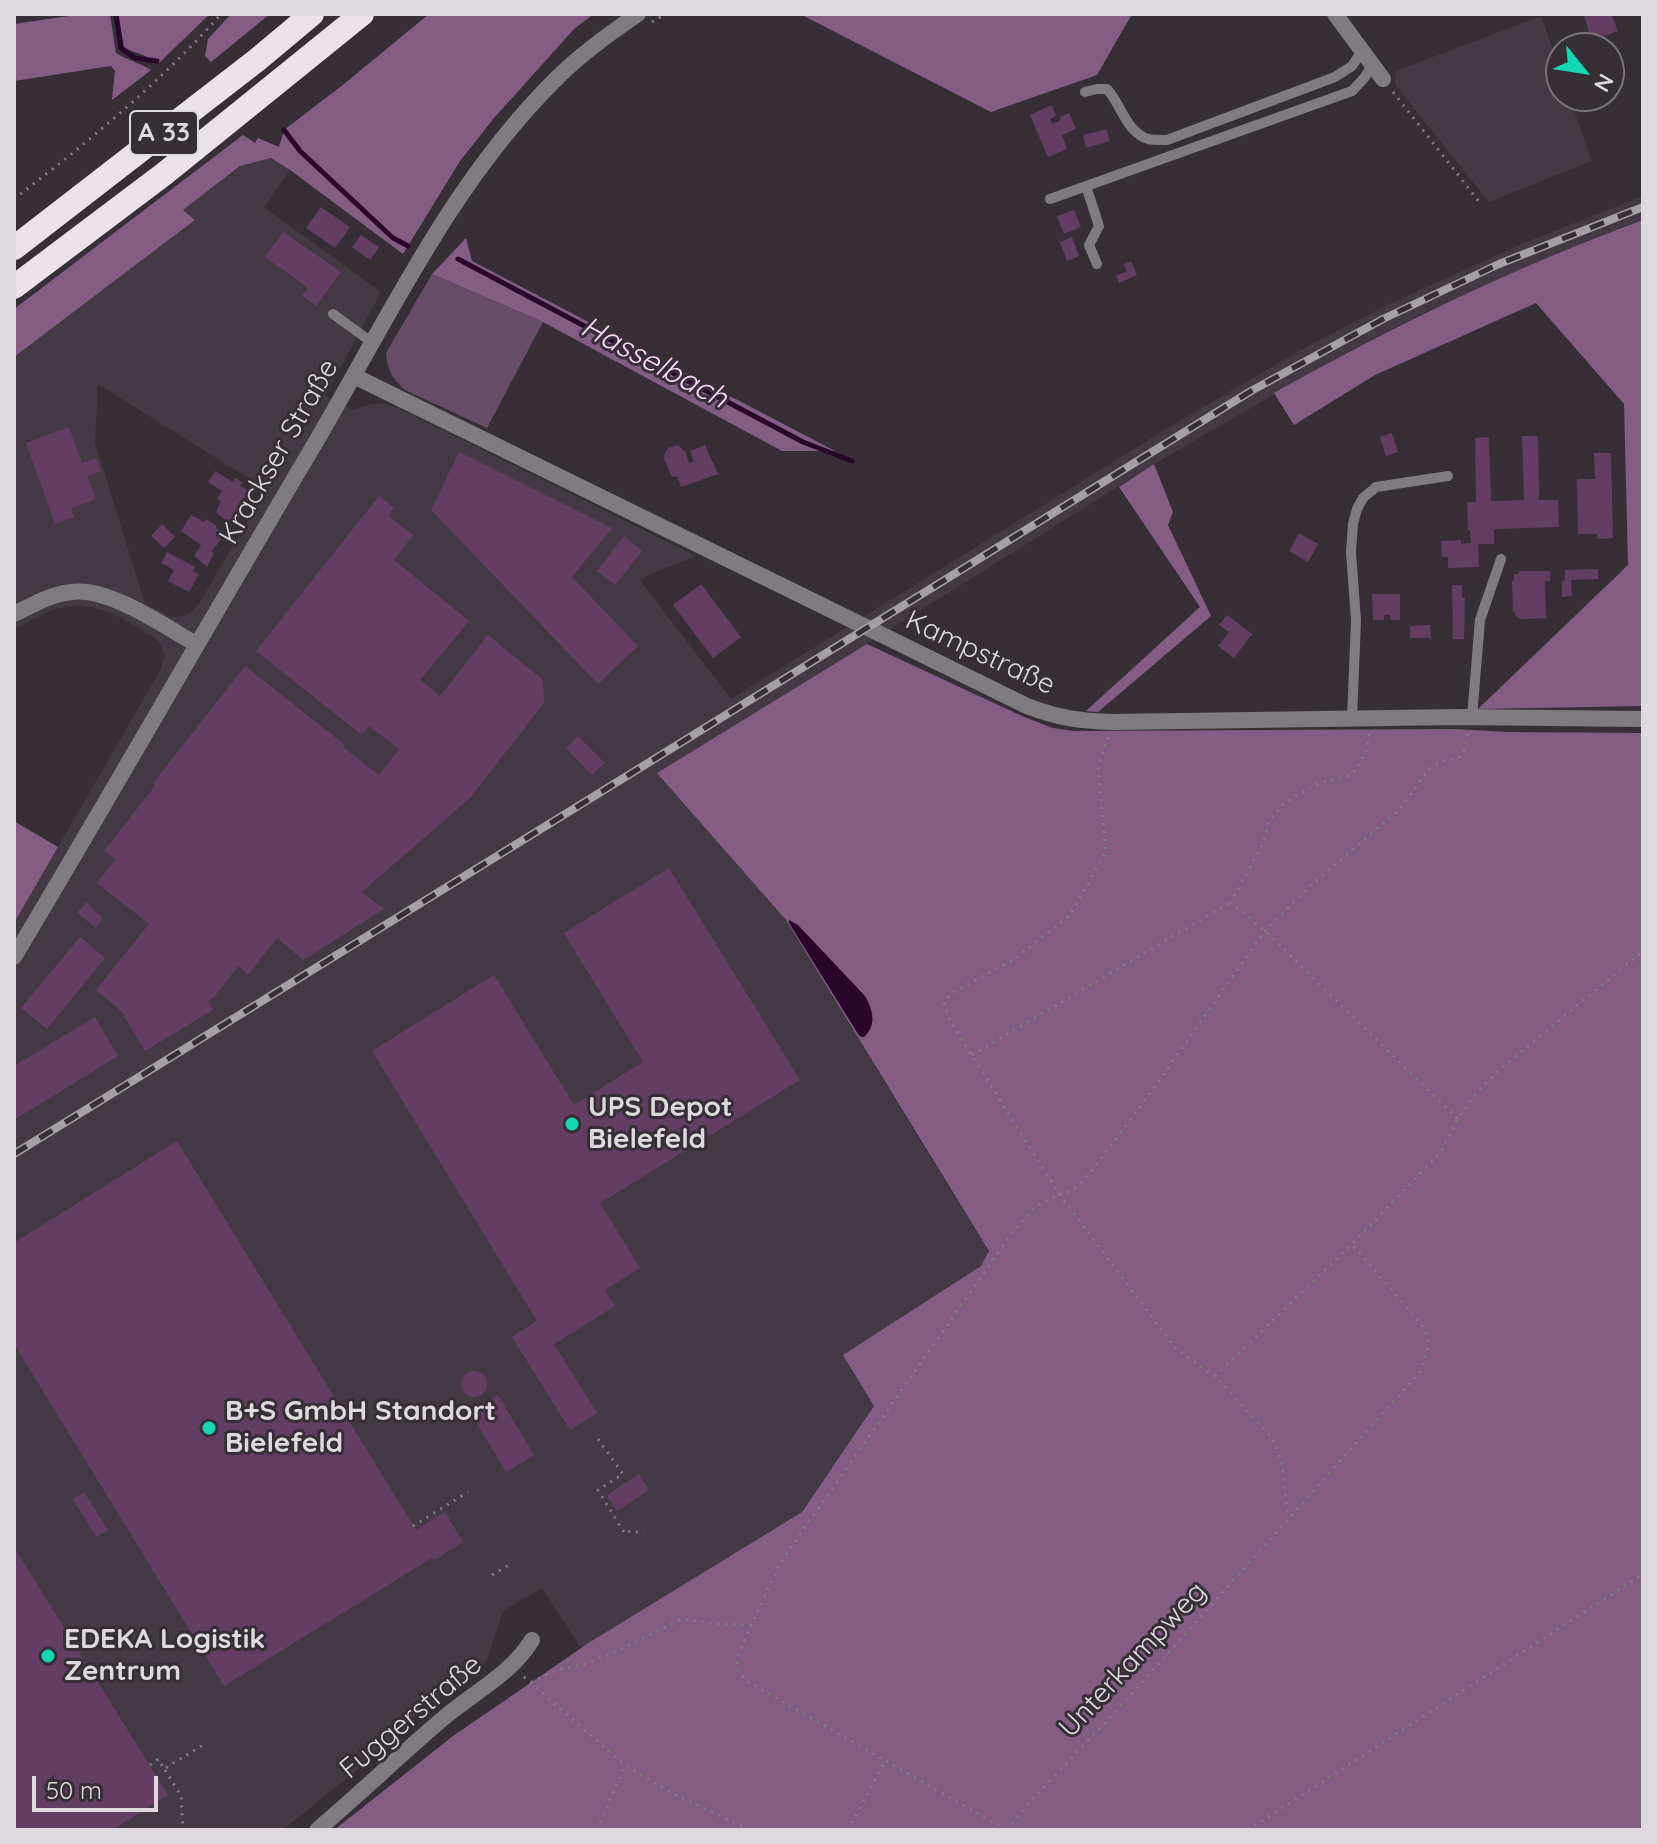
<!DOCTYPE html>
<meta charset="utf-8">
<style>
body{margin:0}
#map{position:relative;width:1657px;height:1844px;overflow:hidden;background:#363036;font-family:Quicksand,sans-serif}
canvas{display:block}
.frame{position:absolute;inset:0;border:16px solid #ddd9dd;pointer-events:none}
.north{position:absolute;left:1545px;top:32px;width:80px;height:80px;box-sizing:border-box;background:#363036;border:2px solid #797479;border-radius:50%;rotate:120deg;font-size:22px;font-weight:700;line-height:32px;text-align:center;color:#ddd9dd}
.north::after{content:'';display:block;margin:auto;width:28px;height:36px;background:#16d5b3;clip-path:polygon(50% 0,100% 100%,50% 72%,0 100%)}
.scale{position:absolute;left:32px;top:1776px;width:126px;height:36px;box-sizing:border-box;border:4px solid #ddd9dd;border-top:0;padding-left:10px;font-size:24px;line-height:28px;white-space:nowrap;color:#ddd9dd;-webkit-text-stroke:6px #363036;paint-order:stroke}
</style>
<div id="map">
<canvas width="1657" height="1844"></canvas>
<div class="frame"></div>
<div class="north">N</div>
<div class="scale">50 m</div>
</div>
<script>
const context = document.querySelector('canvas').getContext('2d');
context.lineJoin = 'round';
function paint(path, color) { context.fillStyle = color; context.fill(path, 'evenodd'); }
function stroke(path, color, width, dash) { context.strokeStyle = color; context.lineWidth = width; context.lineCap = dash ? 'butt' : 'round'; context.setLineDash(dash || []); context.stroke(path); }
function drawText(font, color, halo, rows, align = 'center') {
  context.font = font + ' Quicksand,sans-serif'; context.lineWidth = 6; context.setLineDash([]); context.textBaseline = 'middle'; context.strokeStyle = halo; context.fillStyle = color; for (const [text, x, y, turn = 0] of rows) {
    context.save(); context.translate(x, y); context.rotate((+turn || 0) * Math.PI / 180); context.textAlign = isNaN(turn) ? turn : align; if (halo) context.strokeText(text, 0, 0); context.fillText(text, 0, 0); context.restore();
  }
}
paint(new Path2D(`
 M1541,16L1561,73V96H1569L1592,161L1489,202L1395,85L1396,71Z
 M271,158L290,170L264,207L381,292L325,396L353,410L367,405L383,403L400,409L696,556L639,579L731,699L1176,423L1308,346L1385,306L1524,243L1643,196V220L1517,271L1430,310L1351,350L1154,464L747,719L658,772L786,920L953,1194L990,1251L981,1266L874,1406L802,1512L581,1648L542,1588L503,1611L486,1662L413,1718L359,1768L283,1830H14V923L161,669L164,656L161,644L151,635L116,615L92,607L79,605L54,609L14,629V357L195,220L183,210L240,166ZM98,384L266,489L199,604L189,614L183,616L170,617L145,603L95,443Z`), '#443a44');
paint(new Path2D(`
 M432,274L543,322L487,428L405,390C393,379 387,370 386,353Z`), '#684c69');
paint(new Path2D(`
 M69,14H110L116,53C127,60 140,63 151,70L112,100L115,71L111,66L14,81V24L69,16Z
 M118,14H210L159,63L154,59L152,61C142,52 135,54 124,47Z
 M231,14H270L211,62L205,56L208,39Z
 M429,14H594L575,28L494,118L460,161L403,254L290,170L271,158L240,166L183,210L195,220L14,357V309L243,135L255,143L258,138L279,147L284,130L344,84Z
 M800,14H1132L1097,75L991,112Z
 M1643,220V706L1478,709L1628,565L1624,404L1536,303L1375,375L1294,425L1274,393C1393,326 1515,267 1643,220Z
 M466,238L472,261L835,451H782L543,322L432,274Z
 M1154,464L1173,512L1168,525L1211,616L1098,712L1086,711L1200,607L1119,487Z
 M867,644L1024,717L1053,728L1075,731L1455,729L1507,732L1643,733V1830H334L453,1736L590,1642L802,1512L874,1406L843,1355L981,1266L989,1251L786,920L657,773Z
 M14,821L58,847L14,923Z`), '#845c86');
paint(new Path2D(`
 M789,920L798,925L865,996C873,1010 877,1025 864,1037H861L858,1034L789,923Z`), '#2a062c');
stroke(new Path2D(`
 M116,14L121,48L135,58L157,61
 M284,130L300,151L393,238L408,246
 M458,259L803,442L852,461`), '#2a062c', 5);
paint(new Path2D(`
 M1584,14H1611L1618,31L1591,41Z
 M1052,105L1056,116L1050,119L1052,124L1061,120L1060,117L1069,113L1076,129L1062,135L1067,149L1048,157L1030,115Z
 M1106,129L1110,141L1086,148L1083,135Z
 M321,207L350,227L335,248L306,228Z
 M1074,210L1081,227L1064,234L1057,216Z
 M283,232L341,272L316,306L302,296L308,288L265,257Z
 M361,235L379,247L370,260L352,247Z
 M1072,237L1079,256L1067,261L1060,242Z
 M1131,261L1137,275L1119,283L1116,276L1127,271L1124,264Z
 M69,427L82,463L96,458L101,471L87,476L96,499L71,508L74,517L55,524L26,443Z
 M1392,433L1398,452L1386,456L1380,437Z
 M1522,436H1538L1539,500H1558L1559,527L1494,529V544H1478L1479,567L1448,568V557H1442L1441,541L1461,540V544L1471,543L1470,530H1468L1467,502H1476L1475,438L1489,437L1491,501L1524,500Z
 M678,445L686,453L689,463L694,461L690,451L705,445L718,474L681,487L677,476L672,477L664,459L665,453L668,448Z
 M459,452L612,528L572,577L638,646L598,684L431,510Z
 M1594,453H1611L1613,538L1597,539V534H1578L1577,479H1595Z
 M215,471L233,482L236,478L243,483L240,486L248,490V495L242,499L236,509L239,511L231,525L216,512L221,501L217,499L222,491L208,482Z
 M379,496L394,508L388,516L413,535L394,560L469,621L420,680L440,696L488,635L543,680L544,703L470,798L362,892L384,909L303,960L277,938L248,975L238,966L214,997L208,1001L213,1010L145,1051L121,1011L96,990L149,924L97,883L116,859L104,851L155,786L153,783L245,666L345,745L343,747L379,775L399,749L369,726L362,735L256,651Z
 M191,515L204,522L206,519L217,526L215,528L223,532V537L211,552L214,553L207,567L194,556L201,545L181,531Z
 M162,524L175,537L164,548L151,536Z
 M1299,533L1318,544L1308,562L1289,551Z
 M624,536L642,551L615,585L597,571Z
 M167,552L195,567L193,571L199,574L189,592L168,581L174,570L161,563Z
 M1598,569V579L1571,580L1572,596L1562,597V581L1565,580V570Z
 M1519,571H1550V581H1545L1546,618L1520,619L1515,615V612H1513L1512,581H1514V574H1519Z
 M701,584L741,637L713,658L673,605Z
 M1452,585H1462V598H1465L1464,639H1453Z
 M1372,594H1400V620H1390V615H1384V620H1373Z
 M1227,615L1252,634L1234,658L1218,646L1229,632L1219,625Z
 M1430,625L1431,638H1410V626Z
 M578,736L605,763L592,775L566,748Z
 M669,868L800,1080L600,1203L640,1268L605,1290L615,1306L554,1344L597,1413L570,1430L512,1337L537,1321L372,1051L494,975L574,1105L643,1062L564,933Z
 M86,902L103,918L96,928L77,913Z
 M80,937L105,958L47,1029L21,1008Z
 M95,1017L118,1056L14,1120V1066Z
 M177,1141L416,1530L445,1512L463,1542L434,1560L432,1558L224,1686L14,1344V1243Z
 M461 1384a13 13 0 1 1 26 0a13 13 0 1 1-26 0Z
 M498,1395L534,1455L506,1472L470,1412Z
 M639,1474L649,1490L617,1511L607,1495Z
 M84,1492L108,1530L96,1537L73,1499Z
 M14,1547L168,1795L112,1830H14Z`), '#643d65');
stroke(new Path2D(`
 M652,22L666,14
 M1393,92L1481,204
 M14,199C87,143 160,83 221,14
 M1369,734L1366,751L1357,769L1349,776L1319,783L1284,803L1269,821L1263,844L1231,902L1265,931L1458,1119
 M1108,737L1098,767L1106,852L1070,915L1015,959L955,991L944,1002L950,1021L1059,1194L1176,1349L1215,1376L1273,1439L1282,1465L1288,1518
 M972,1055L1231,902
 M1215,1376L1352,1244L1441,1152L1458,1119L1473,1097L1498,1071L1643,951
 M598,1439L623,1474L598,1490L625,1534L630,1531L644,1533
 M413,1526L468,1492
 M492,1575L512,1563
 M524,1677L625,1765L672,1793L750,1830
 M531,1682L558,1670L588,1663L619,1650L682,1619L718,1624L754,1625
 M150,1765L158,1759L164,1769L206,1743
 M165,1770L181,1796L183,1830
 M597,1830L625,1765
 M848,1830L884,1763
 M1006,1830L745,1680L737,1669L738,1655L777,1569L787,1553L1012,1233L1034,1208L1059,1194L1067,1193L1079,1185L1097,1164L1143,1103L1265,931L1310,886L1399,810L1430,768L1440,762L1459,757L1464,750L1468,732
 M1007,1830L1028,1804L1116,1711L1420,1372C1426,1354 1431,1347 1424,1328L1352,1244
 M1248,1830L1643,1574`), '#827d82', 3, [2, 6]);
stroke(new Path2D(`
 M1085,92L1097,89H1107C1121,104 1126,132 1148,139C1153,140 1161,140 1167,140L1335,77L1352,66L1362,51
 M1086,186L1099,226L1089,245L1097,264
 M1050,199L1352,91L1365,77L1372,65
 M333,314L373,343
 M1472,717L1480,620L1501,559
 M1352,718L1356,620L1351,552L1353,524L1357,509L1363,498L1376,487L1448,476`), '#7f7c7f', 10);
stroke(new Path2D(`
 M1335,14L1383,79
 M354,376L1027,706C1058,718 1079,721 1113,722L1458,717L1643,719
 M14,614C33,605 50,594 72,592C109,587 164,626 196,644
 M317,1830C361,1793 402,1753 446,1716C476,1691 511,1674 532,1640`), '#7f7c7f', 16);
stroke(new Path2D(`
 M14,957C117,785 215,612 317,440C390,315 453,180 557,78C581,54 610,33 638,14`), '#7f7c7f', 16);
stroke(new Path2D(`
 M14,248L257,60L312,14
 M14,287L164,174L362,14`), '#e9e2e9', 24);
const rail = new Path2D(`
 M14,1154L1251,391L1383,319L1499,264L1643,207`);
stroke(rail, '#a5a0a5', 8);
stroke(rail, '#363036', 5, [15]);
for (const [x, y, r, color] of [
 [572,1124,8,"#16d5b3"],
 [209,1428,8,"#16d5b3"],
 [48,1656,8,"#16d5b3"]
]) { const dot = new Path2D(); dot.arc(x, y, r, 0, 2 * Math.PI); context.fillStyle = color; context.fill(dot); stroke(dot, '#363036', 3); }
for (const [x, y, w] of [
 [164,133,68]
]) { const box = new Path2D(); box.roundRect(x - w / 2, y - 22, w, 44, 6); context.fillStyle = '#363036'; context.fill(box); stroke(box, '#ddd9dd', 2); }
drawText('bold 26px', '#ddd9dd', null, [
 ["A 33",164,133]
]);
drawText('28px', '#ddd9dd', '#363036', [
 ["Krackser Straße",279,452,-60],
 ["Kampstraße",980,653,25],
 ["Unterkampweg",1133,1660,-47],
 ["Fuggerstraße",411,1717,-40]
]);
drawText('bold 28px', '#ddd9dd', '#363036', [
 ["UPS Depot",588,1108],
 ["Bielefeld",588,1140],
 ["B+S GmbH Standort",225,1412],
 ["Bielefeld",225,1444],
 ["EDEKA Logistik",64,1640],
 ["Zentrum",64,1672]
], 'left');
drawText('italic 30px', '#fbd5fc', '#363036', [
 ["Hasselbach",654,363,28]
]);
</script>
